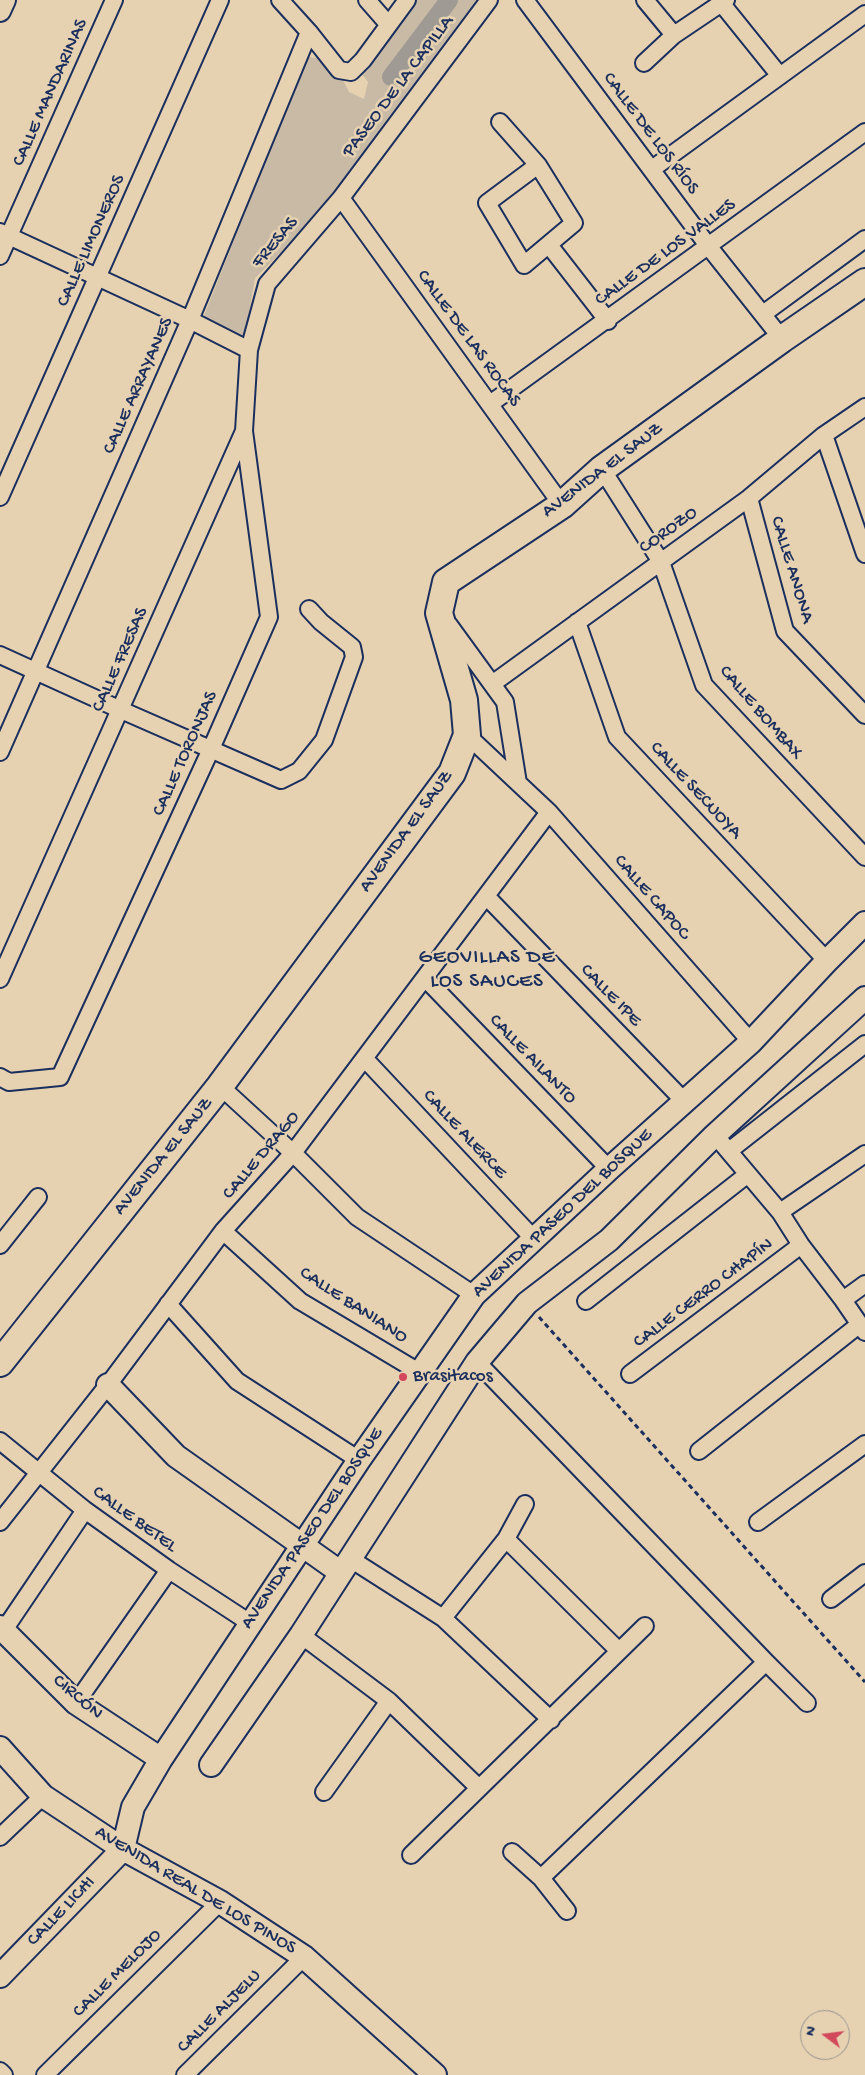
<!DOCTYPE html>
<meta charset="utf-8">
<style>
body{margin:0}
#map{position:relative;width:865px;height:2075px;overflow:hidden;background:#e6d2b1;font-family:"Gochi Hand",sans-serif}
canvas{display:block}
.north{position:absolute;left:800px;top:2010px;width:50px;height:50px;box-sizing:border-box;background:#e6d2b1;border:1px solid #959190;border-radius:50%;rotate:285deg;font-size:14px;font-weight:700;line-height:20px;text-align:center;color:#1b2f5e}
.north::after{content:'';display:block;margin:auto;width:18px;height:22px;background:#d1495b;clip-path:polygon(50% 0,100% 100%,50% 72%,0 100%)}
</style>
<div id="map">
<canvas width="865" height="2075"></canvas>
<div class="north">N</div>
</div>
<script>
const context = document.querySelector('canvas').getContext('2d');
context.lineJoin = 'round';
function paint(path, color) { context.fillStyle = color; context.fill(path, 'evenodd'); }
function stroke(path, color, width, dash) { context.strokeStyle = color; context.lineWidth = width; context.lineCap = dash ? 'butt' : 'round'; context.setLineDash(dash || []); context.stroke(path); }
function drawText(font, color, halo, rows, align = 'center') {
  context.font = font + ' "Gochi Hand",sans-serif'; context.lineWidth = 5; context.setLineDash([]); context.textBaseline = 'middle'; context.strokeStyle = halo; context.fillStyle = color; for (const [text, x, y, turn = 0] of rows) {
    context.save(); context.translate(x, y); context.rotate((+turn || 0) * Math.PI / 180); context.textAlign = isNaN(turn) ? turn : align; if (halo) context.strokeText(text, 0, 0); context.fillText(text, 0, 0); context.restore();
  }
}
paint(new Path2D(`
 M416,0H483L339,195L255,278L245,336L203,318L307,57L318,58L343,80L349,92L364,99L368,82L361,73Z`), '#c9baa5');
stroke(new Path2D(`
 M391,77L449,0`), '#a09a95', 18);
const minor = new Path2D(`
 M280,0L309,32L339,70L351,72L363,60L407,0
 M367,0L388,24
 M525,0L709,247L782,339
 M645,0L674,35
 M722,4L780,76
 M644,63L674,35L726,0
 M500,122L538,165L574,223L524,265L487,203L538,165
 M652,169L865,14
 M341,198L562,505
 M0,232L190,320L249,350
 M549,245L608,321
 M0,256L114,0
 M763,314L865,239
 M490,404L865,132
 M824,435L865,554
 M602,469L661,562L704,685L865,857
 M0,497L220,0
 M749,498L785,631L865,715
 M577,622L617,737L827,961
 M449,625L505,702L518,783
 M0,655L121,710L281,780L299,771L324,740L354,657L352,647L321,622L309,609
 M492,684L749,498L824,435L865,407
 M467,735L549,812L751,1042
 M0,752L190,320L309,32
 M486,896L685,1102
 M425,978L609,1169
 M0,979L244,431L249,350L267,284L341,198L489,0
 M365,1059L533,1238
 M0,1077L9,1082L60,1077L211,749L269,617L244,431
 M220,1086L293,1153L357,1217L474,1295
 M715,1135L780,1212L801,1245L843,1300L865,1332
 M729,1151L865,1044
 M780,1212L865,1154
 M223,1231L300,1301L419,1372
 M0,1245L38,1197
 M843,1300L865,1284
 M586,1301L748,1174
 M168,1304L237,1381L359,1460
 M477,1362L766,1662L807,1703
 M630,1374L801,1245
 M0,1441L85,1510L169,1570L250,1623
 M699,1451L860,1324
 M0,1522L108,1385L223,1231L293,1153L549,812
 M758,1522L865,1444
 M506,1539L619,1651
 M349,1558L443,1618L551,1720
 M831,1599L865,1573
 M443,1618L506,1539L525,1504
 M4,1630L85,1510
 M301,1635L389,1701L479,1788
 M76,1703L169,1570
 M324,1792L389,1701
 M0,1837L43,1796
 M512,1852L541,1878L567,1911
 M411,1855L645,1626
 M541,1878L766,1662
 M0,2071L4,2075
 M45,2075L220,1902
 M185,2075L304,1957`);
const tertiary = new Path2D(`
 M0,11L5,0`);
const secondary = new Path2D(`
 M108,1385L176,1456L340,1572
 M0,1627L76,1703L161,1759
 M0,1748L43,1796L123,1849L220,1902L304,1957L435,2075
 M211,1765L301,1635L477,1362L527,1303L609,1240L715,1135L865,998
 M0,1976L123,1849L133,1807L161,1759L359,1460L474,1295L609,1169L751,1042L827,961L865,923`);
const primary = new Path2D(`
 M0,1363L220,1086L452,773L467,735L464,700L439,613L446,582L562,505L602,469L782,339L865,282`);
stroke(minor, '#1b2f5e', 20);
stroke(tertiary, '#1b2f5e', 24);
stroke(secondary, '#1b2f5e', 26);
stroke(primary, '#1b2f5e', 30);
stroke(new Path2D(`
 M539,1317L865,1682`), '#1b2f5e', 3, [5, 4]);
stroke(minor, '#e6d2b1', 16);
stroke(tertiary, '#e6d2b1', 20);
stroke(secondary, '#e6d2b1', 22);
stroke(primary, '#e6d2b1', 26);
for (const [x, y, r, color] of [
 [403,1377,5,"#d1495b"]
]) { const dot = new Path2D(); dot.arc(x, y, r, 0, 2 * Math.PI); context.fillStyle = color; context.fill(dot); stroke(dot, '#e6d2b1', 2); }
drawText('19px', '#1b2f5e', '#e6d2b1', [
 ["PASEO DE LA CAPILLA",399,87,-53],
 ["CALLE MANDARINAS",51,93,-66],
 ["CALLE DE LOS RÍOS",650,134,53],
 ["CALLE LIMONEROS",92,241,-66],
 ["FRESAS",276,243,-50],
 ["CALLE DE LOS VALLES",666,253,-36],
 ["CALLE DE LAS ROCAS",468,339,54],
 ["CALLE ARRAYANES",139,386,-66],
 ["AVENIDA EL SAUZ",603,471,-37],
 ["COROZO",669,531,-36],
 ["CALLE ANONA",791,570,73],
 ["CALLE FRESAS",121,660,-66],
 ["CALLE BOMBAX",760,713,49],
 ["CALLE TORONJAS",186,754,-66],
 ["CALLE SECUOYA",695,791,47],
 ["AVENIDA EL SAUZ",407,832,-54],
 ["CALLE CAPOC",651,898,49],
 ["CALLE IPE",610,996,46],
 ["CALLE AILANTO",532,1060,46],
 ["CALLE ALERCE",464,1135,47],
 ["CALLE DRAGO",262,1156,-50],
 ["AVENIDA EL SAUZ",164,1157,-51],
 ["AVENIDA PASEO DEL BOSQUE",563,1214,-43],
 ["CALLE CERRO CHAPÍN",704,1294,-37],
 ["CALLE BANIANO",353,1306,33],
 ["CALLE BETEL",134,1520,36],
 ["AVENIDA PASEO DEL BOSQUE",313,1529,-56],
 ["CIRCÓN",77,1698,40],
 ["AVENIDA REAL DE LOS PINOS",195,1891,31],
 ["CALLE LICHI",62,1912,-46],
 ["CALLE MELOJO",118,1974,-45],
 ["CALLE ALJELU",220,2012,-45]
]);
drawText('19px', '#1b2f5e', '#e6d2b1', [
 ["Brasitacos",413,1377]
], 'left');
context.letterSpacing = '1px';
drawText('21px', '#1b2f5e', '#e6d2b1', [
 ["GEOVILLAS DE",487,959],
 ["LOS SAUCES",487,983]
]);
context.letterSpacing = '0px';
</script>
